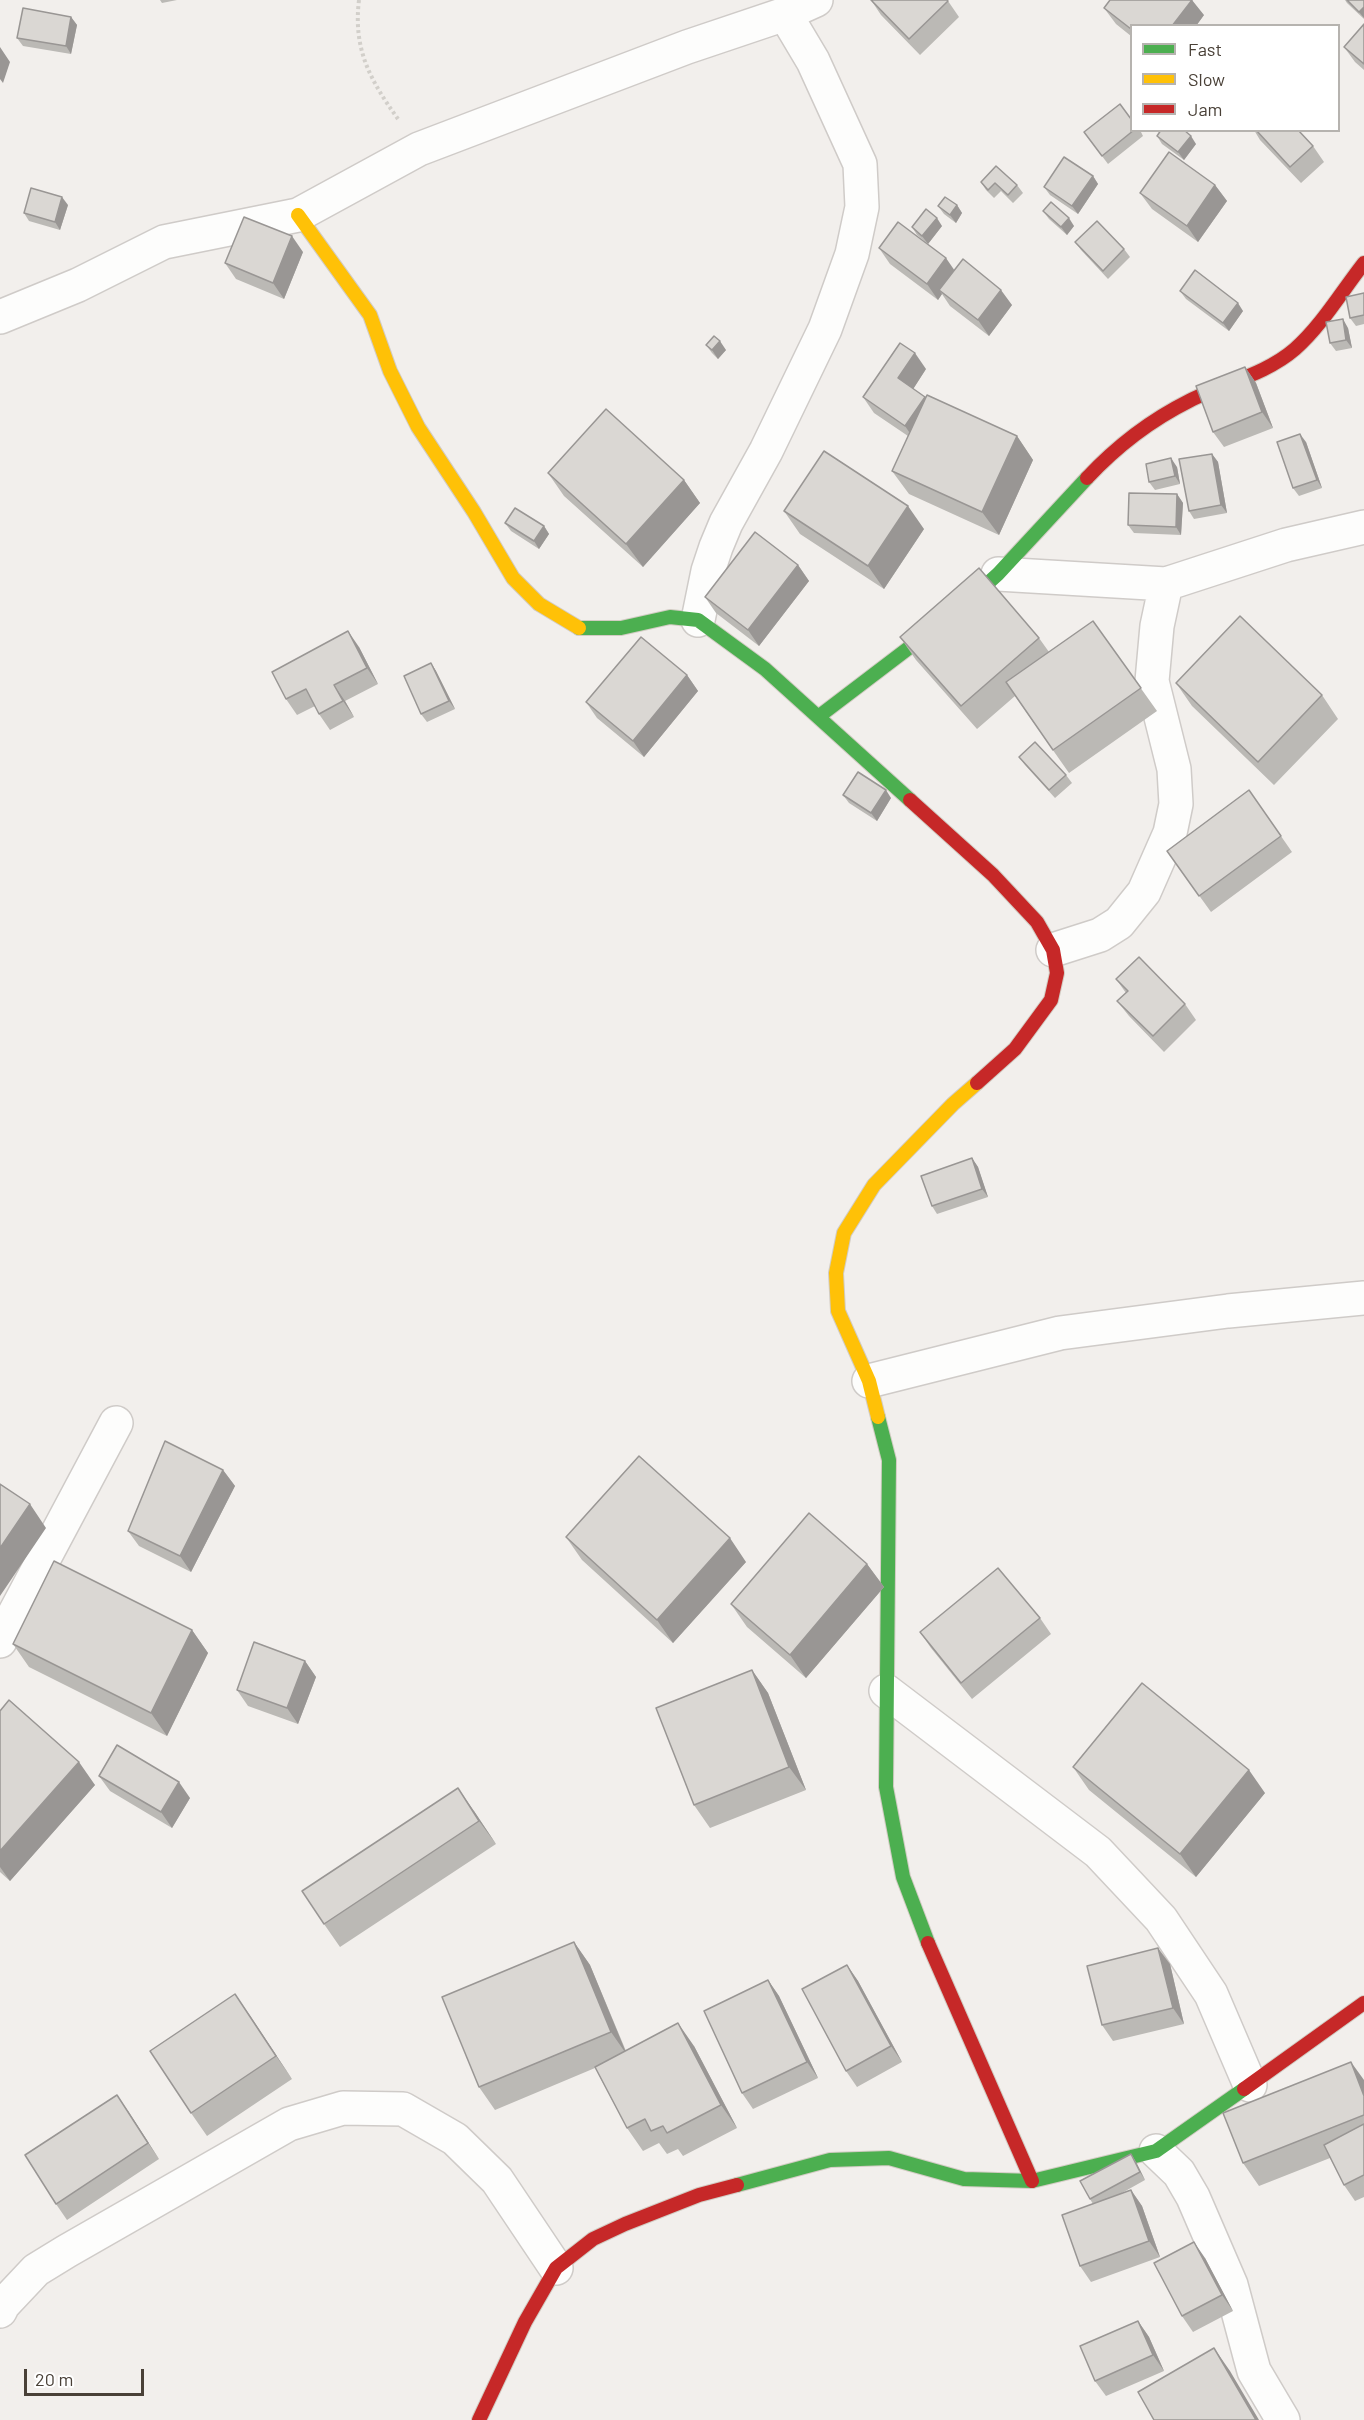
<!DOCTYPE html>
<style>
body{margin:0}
#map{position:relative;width:1364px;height:2420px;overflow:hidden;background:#f2efec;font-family:Barlow,sans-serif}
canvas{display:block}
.legend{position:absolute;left:1130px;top:24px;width:210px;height:108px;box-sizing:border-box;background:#fff;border:2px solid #b6b3af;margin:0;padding:8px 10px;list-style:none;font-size:18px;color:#494037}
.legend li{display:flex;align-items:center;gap:12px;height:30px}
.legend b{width:30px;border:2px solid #b6b3af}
.scale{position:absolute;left:24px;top:2369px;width:120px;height:27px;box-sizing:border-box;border:3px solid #494037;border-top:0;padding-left:8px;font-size:18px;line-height:21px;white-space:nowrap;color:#494037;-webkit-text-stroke:4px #fff;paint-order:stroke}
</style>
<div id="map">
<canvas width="1364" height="2420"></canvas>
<ul class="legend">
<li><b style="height:8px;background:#4caf50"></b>Fast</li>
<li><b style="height:8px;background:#ffc107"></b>Slow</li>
<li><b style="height:8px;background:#c62828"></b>Jam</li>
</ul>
<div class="scale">20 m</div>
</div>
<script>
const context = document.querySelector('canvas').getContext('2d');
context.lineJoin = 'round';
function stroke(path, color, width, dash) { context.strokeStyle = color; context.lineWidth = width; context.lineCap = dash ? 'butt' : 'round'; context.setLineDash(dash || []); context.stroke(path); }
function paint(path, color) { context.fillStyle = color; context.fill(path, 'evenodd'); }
const street = new Path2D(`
 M0,317L78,285L164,242L298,215L419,149L687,47L785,14L816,0
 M998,574L1166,584L1286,545L1364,527
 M698,620L708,571L716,547L726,523L766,451L825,329L852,254L862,207L860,164L813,61L785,14
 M1053,950L1100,935L1119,923L1144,892L1170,833L1176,804L1174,769L1152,681L1157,626L1166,584
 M869,1381L1060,1333L1228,1311L1364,1298
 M0,1641L116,1423
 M886,1691L1098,1852L1161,1919L1211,1994L1250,2085
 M1156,2151L1179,2173L1193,2197L1231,2285L1254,2371L1283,2420
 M0,2311L3,2305L36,2270L67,2251L289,2124L343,2108L403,2109L455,2139L497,2180L556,2268`);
const fast = new Path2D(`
 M579,628H621L670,617L698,620L765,669L910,800
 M818,717L956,612L998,574L1087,478
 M878,1417L889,1460L886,1787L903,1877L928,1943
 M737,2185L830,2160L889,2158L964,2179L1032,2181L1156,2151L1244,2089`);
const slow = new Path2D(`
 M298,215L370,315L390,371L418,427L474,512L513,578L539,604L579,628
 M878,1417L869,1381L838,1311L836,1273L844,1233L874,1185L953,1104L977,1083`);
const jam = new Path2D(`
 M1087,478C1116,447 1151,420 1189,401C1224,383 1265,375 1295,349C1322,325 1342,291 1364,263
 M910,800L993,875L1037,922L1053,950L1057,973L1051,1000L1015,1049L977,1083
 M928,1943L1032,2181
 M1244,2089L1364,2003
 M479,2420L525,2322L556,2268L593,2239L625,2224L699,2195L737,2185`);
stroke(street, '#cfcbc8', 36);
stroke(fast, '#d2ccc3', 16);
stroke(slow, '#d2ccc3', 16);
stroke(jam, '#d2ccc3', 16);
stroke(new Path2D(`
 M359,0C353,49 370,80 398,119`), '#d2cfca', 4, [3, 3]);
stroke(street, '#fdfdfc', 33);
stroke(fast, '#4caf50', 14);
stroke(slow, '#ffc107', 14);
stroke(jam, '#c62828', 14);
paint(new Path2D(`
 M160,0H177L162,3Z
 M871,0L948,1L959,17L920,55L881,15Z
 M1345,0H1364V19L1347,3Z
 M1104,8L1204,15L1196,26H1131V36L1116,24Z
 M71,17L77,25L71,54L23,46L17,38Z
 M1364,24V70L1355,62L1344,47Z
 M1140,130L1143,136L1108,164L1084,132Z
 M1254,130H1298L1313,146L1324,162L1301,183L1260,140Z
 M1157,136L1196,144L1184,160L1162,144Z
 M996,166L1017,185L1023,193L1013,203L1001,191L994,198L986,190L981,182Z
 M1093,176L1098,184L1078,214L1050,195L1044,187Z
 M1215,185L1227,201L1198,242L1152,209L1140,193Z
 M68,205L60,230L29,221L24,213Z
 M957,205L962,213L956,223L944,214L938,206Z
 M1043,211L1074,226L1067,235L1049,219Z
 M942,226L928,244L917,235L912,227Z
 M1075,242L1124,249L1130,257L1108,279L1081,250Z
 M879,248L954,270L1012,305L989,336L950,306L942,294L938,300L890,264Z
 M303,252L284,299L236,279L225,263Z
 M1180,291L1243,311L1229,331L1186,299Z
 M1364,293V324L1356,326L1350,318Z
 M1348,328L1352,348L1336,351L1330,343Z
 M706,345L726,350L718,359L712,353Z
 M1245,367L1256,383L1273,428L1224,447L1213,432Z
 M926,369L913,389L925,398L1017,436L1033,460L999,535L909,494L892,471L908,436L874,413L863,397Z
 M1306,442L1322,488L1299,496L1293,488Z
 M1212,454L1218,462L1227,513L1194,519L1189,511Z
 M1177,467L1180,484L1155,490L1149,482Z
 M548,473L684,480L700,503L643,567L564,496Z
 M1177,494L1183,503L1181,535L1134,533L1128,525Z
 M784,511L924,529L884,589L800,534Z
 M505,523L544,526L549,534L539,549L511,531Z
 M798,565L809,581L759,646L716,613L705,597Z
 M1093,621L1157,711L1069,773L1015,696L977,729L916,660L900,637L1039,638L1049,652Z
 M359,647L378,684L345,701L354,717L330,730L319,714L315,706L297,715L286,699Z
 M431,663L436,671L455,709L427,722L421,714Z
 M687,675L698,691L644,757L597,718L586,702Z
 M1176,683L1322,695L1338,719L1274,785L1192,706Z
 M1019,757L1066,775L1072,783L1055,798L1025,765Z
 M1249,790L1292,852L1211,912L1167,851Z
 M843,795L891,798L877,821L849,803Z
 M1116,979L1185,1004L1196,1020L1164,1052L1129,1016L1117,1001L1126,993Z
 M972,1158L978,1167L988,1197L937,1214L932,1206Z
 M223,1470L235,1486L191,1572L139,1546L128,1531Z
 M566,1537L746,1562L673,1643L582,1560Z
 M867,1564L884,1587L806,1678L747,1627L731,1604Z
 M1040,1618L1051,1634L972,1699L931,1648L920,1632Z
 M192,1630L208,1653L167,1736L29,1667L13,1644Z
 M305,1661L316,1677L298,1724L248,1706L237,1690Z
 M752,1670L768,1693L806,1790L710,1828L694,1805Z
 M0,1711L95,1785L10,1881L0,1872Z
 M1073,1767L1265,1793L1196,1877L1089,1790Z
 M99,1776L190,1798L172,1828L110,1791Z
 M474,1811L496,1844L340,1947L324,1924Z
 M574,1942L590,1965L626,2051L694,2046L737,2128L683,2156L678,2149L667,2154L659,2143L643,2151L627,2128L595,2068L495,2110L479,2087Z
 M1170,1964L1184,2024L1113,2041L1102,2025Z
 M847,1965L858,1981L902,2062L857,2087L846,2071Z
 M768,1980L779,1996L818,2078L753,2109L742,2093Z
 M235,1994L292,2079L207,2136L191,2113Z
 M1364,2080V2197L1355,2201L1344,2185L1330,2158L1259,2186L1243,2163Z
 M128,2111L159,2159L67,2220L56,2204Z
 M1131,2154L1136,2162L1145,2180L1120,2194L1131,2190L1142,2206L1160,2257L1091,2282L1080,2266L1093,2204L1090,2199Z
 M1205,2258L1233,2311L1193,2332L1182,2316Z
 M1138,2321L1149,2337L1164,2371L1106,2396L1095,2381Z`), '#bbb9b5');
paint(new Path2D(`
 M1192,0L1204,15L1196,26H1172Z
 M1364,7V18L1359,12Z
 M71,17L77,25L71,54L66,46Z
 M0,47L10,62L3,83L0,79Z
 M1191,136L1196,144L1184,160L1178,152Z
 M1093,176L1098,184L1078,214L1072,206Z
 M1215,185L1227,201L1198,242L1187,226Z
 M62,197L68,205L60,230L55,222Z
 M957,205L962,213L956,223L950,215Z
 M937,218L942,226L928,244L922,236Z
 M1069,218L1074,226L1067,235L1061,227Z
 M292,236L303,252L284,299L273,283Z
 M946,258L957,274L939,290L942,294L938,300L927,284Z
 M1001,290L1012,305L989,336L978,320Z
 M1238,303L1243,311L1229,331L1223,323Z
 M1343,319L1348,328L1352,348L1346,340Z
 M720,341L726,350L718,359L712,350Z
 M915,353L926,369L910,394L898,378Z
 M1245,367L1256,383L1273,428L1262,412Z
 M925,397L936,413L916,442L905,426Z
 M1300,434L1306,442L1322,488L1317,480Z
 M1017,436L1033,460L999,535L982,512Z
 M1212,454L1218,462L1227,513L1221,505Z
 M1171,458L1177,467L1180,484L1175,476Z
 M684,480L700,503L643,567L626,544Z
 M1177,494L1183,503L1181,535L1176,527Z
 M908,506L924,529L884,589L868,566Z
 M544,526L549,534L539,549L534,541Z
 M798,565L809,581L759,646L748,630Z
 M348,631L359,647L378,684L367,668Z
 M431,663L436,671L455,709L449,701Z
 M687,675L698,691L644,757L633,741Z
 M334,685L345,701L354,717L343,701Z
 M886,790L891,798L877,821L871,813Z
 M972,1158L978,1167L988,1197L982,1189Z
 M223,1470L235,1486L191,1572L180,1556Z
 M30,1504L46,1528L0,1596V1548Z
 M730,1538L746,1562L673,1643L657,1620Z
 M867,1564L884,1587L806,1678L790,1655Z
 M192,1630L208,1653L167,1736L151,1713Z
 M305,1661L316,1677L298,1724L287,1708Z
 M752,1670L768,1693L806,1790L789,1767Z
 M79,1762L95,1785L10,1881L0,1867V1851Z
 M1249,1770L1265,1793L1196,1877L1180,1854Z
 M179,1782L190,1798L172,1828L161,1812Z
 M458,1788L474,1811L496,1844L479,1821Z
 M574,1942L590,1965L627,2055L611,2032Z
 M1158,1948L1170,1964L1184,2024L1173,2008Z
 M847,1965L858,1981L902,2062L891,2046Z
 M768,1980L779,1996L818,2078L807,2062Z
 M235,1994L251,2017L292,2079L276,2056Z
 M678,2023L694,2046L737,2128L721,2105Z
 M1351,2062L1364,2080V2096Z
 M117,2095L128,2111L159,2159L148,2143Z
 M1131,2154L1136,2162L1145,2180L1140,2172Z
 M1131,2190L1142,2206L1160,2257L1149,2241Z
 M1194,2242L1205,2258L1233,2311L1222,2295Z
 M1138,2321L1149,2337L1164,2371L1153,2355Z
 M1214,2348L1230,2371L1259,2420H1256Z`), '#999694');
const building = new Path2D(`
 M871,0H947L948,1L909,39Z
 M1110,0H1192L1172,26H1131V29L1104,8Z
 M1347,0H1364V7L1359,12Z
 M23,8L71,17L66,46L17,38Z
 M1364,24V64L1344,47Z
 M1120,104L1131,119V130H1134L1102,156L1084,132Z
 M1161,130H1184L1191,136L1178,152L1157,136Z
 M1256,130H1298L1313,146L1290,167Z
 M1169,152L1215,185L1187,226L1140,193Z
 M1064,157L1093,176L1072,206L1044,187Z
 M996,166L1017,185L1008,195L995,183L988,190L981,182Z
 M31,188L62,197L55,222L24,213Z
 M945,197L957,205L950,215L938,206Z
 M1051,202L1069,218L1061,227L1043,211Z
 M926,209L937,218L922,236L912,227Z
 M244,217L292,236L273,283L225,263Z
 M1097,221L1124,249L1103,271L1075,242Z
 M898,222L946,258L927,284L879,248Z
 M963,259L1001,290L978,320L939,290Z
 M1195,270L1238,303L1223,323L1180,291Z
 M1364,293V315L1350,318L1346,297Z
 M1343,319L1346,340L1330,343L1326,322Z
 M714,336L720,341L712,350L706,345Z
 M900,343L915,353L898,378L925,397L905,426L863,397Z
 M1245,367L1262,412L1213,432L1196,386Z
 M927,395L1017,436L982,512L892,471Z
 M606,409L684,480L626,544L548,473Z
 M1300,434L1317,480L1293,488L1277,442Z
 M824,451L908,506L868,566L784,511Z
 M1212,454L1221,505L1189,511L1179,459Z
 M1171,458L1175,476L1149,482L1146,464Z
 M1129,493L1177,494L1176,527L1128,525Z
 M515,508L544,526L534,541L505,523Z
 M755,532L798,565L748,630L705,597Z
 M979,568L1039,638L961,706L900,637Z
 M1240,616L1322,695L1258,762L1176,683Z
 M1093,621L1141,688L1053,750L1006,682Z
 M348,631L367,668L334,685L343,701L319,714L306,689L286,699L272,672Z
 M641,637L687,675L633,741L586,702Z
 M431,663L449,701L421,714L404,676Z
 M1035,742L1066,775L1049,790L1019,757Z
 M858,772L886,790L871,813L843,795Z
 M1249,790L1281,836L1199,896L1167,851Z
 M1139,957L1185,1004L1153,1036L1117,1001L1128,991L1116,979Z
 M972,1158L982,1189L932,1206L921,1176Z
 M165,1441L223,1470L180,1556L128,1531Z
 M639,1456L730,1538L657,1620L566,1537Z
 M0,1484L30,1504L0,1548Z
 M809,1513L867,1564L790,1655L731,1604Z
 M54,1561L192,1630L151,1713L13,1644Z
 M998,1568L1040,1618L961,1683L920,1632Z
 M254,1642L305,1661L287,1708L237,1690Z
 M752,1670L789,1767L694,1805L656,1708Z
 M1142,1683L1249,1770L1180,1854L1073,1767Z
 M9,1700L79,1762L0,1851V1711Z
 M117,1745L179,1782L161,1812L99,1776Z
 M458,1788L479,1821L324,1924L302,1891Z
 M574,1942L611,2032L479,2087L442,1997Z
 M1158,1948L1173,2008L1102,2025L1087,1966Z
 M847,1965L891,2046L846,2071L802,1989Z
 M768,1980L807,2062L742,2093L704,2011Z
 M235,1994L276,2056L191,2113L150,2051Z
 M678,2023L721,2105L667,2133L663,2126L651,2131L645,2119L627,2128L595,2067Z
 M1351,2062L1364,2096V2115L1243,2163L1223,2113Z
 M117,2095L148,2143L56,2204L25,2155Z
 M1364,2124V2175L1344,2185L1324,2145Z
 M1131,2154L1140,2172L1090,2199L1080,2181Z
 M1131,2190L1149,2241L1080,2266L1062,2215Z
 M1194,2242L1222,2295L1182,2316L1154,2263Z
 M1138,2321L1153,2355L1095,2381L1080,2346Z
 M1214,2348L1256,2420H1154L1138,2392Z`);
paint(building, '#dad7d3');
stroke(building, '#999694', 1.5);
</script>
